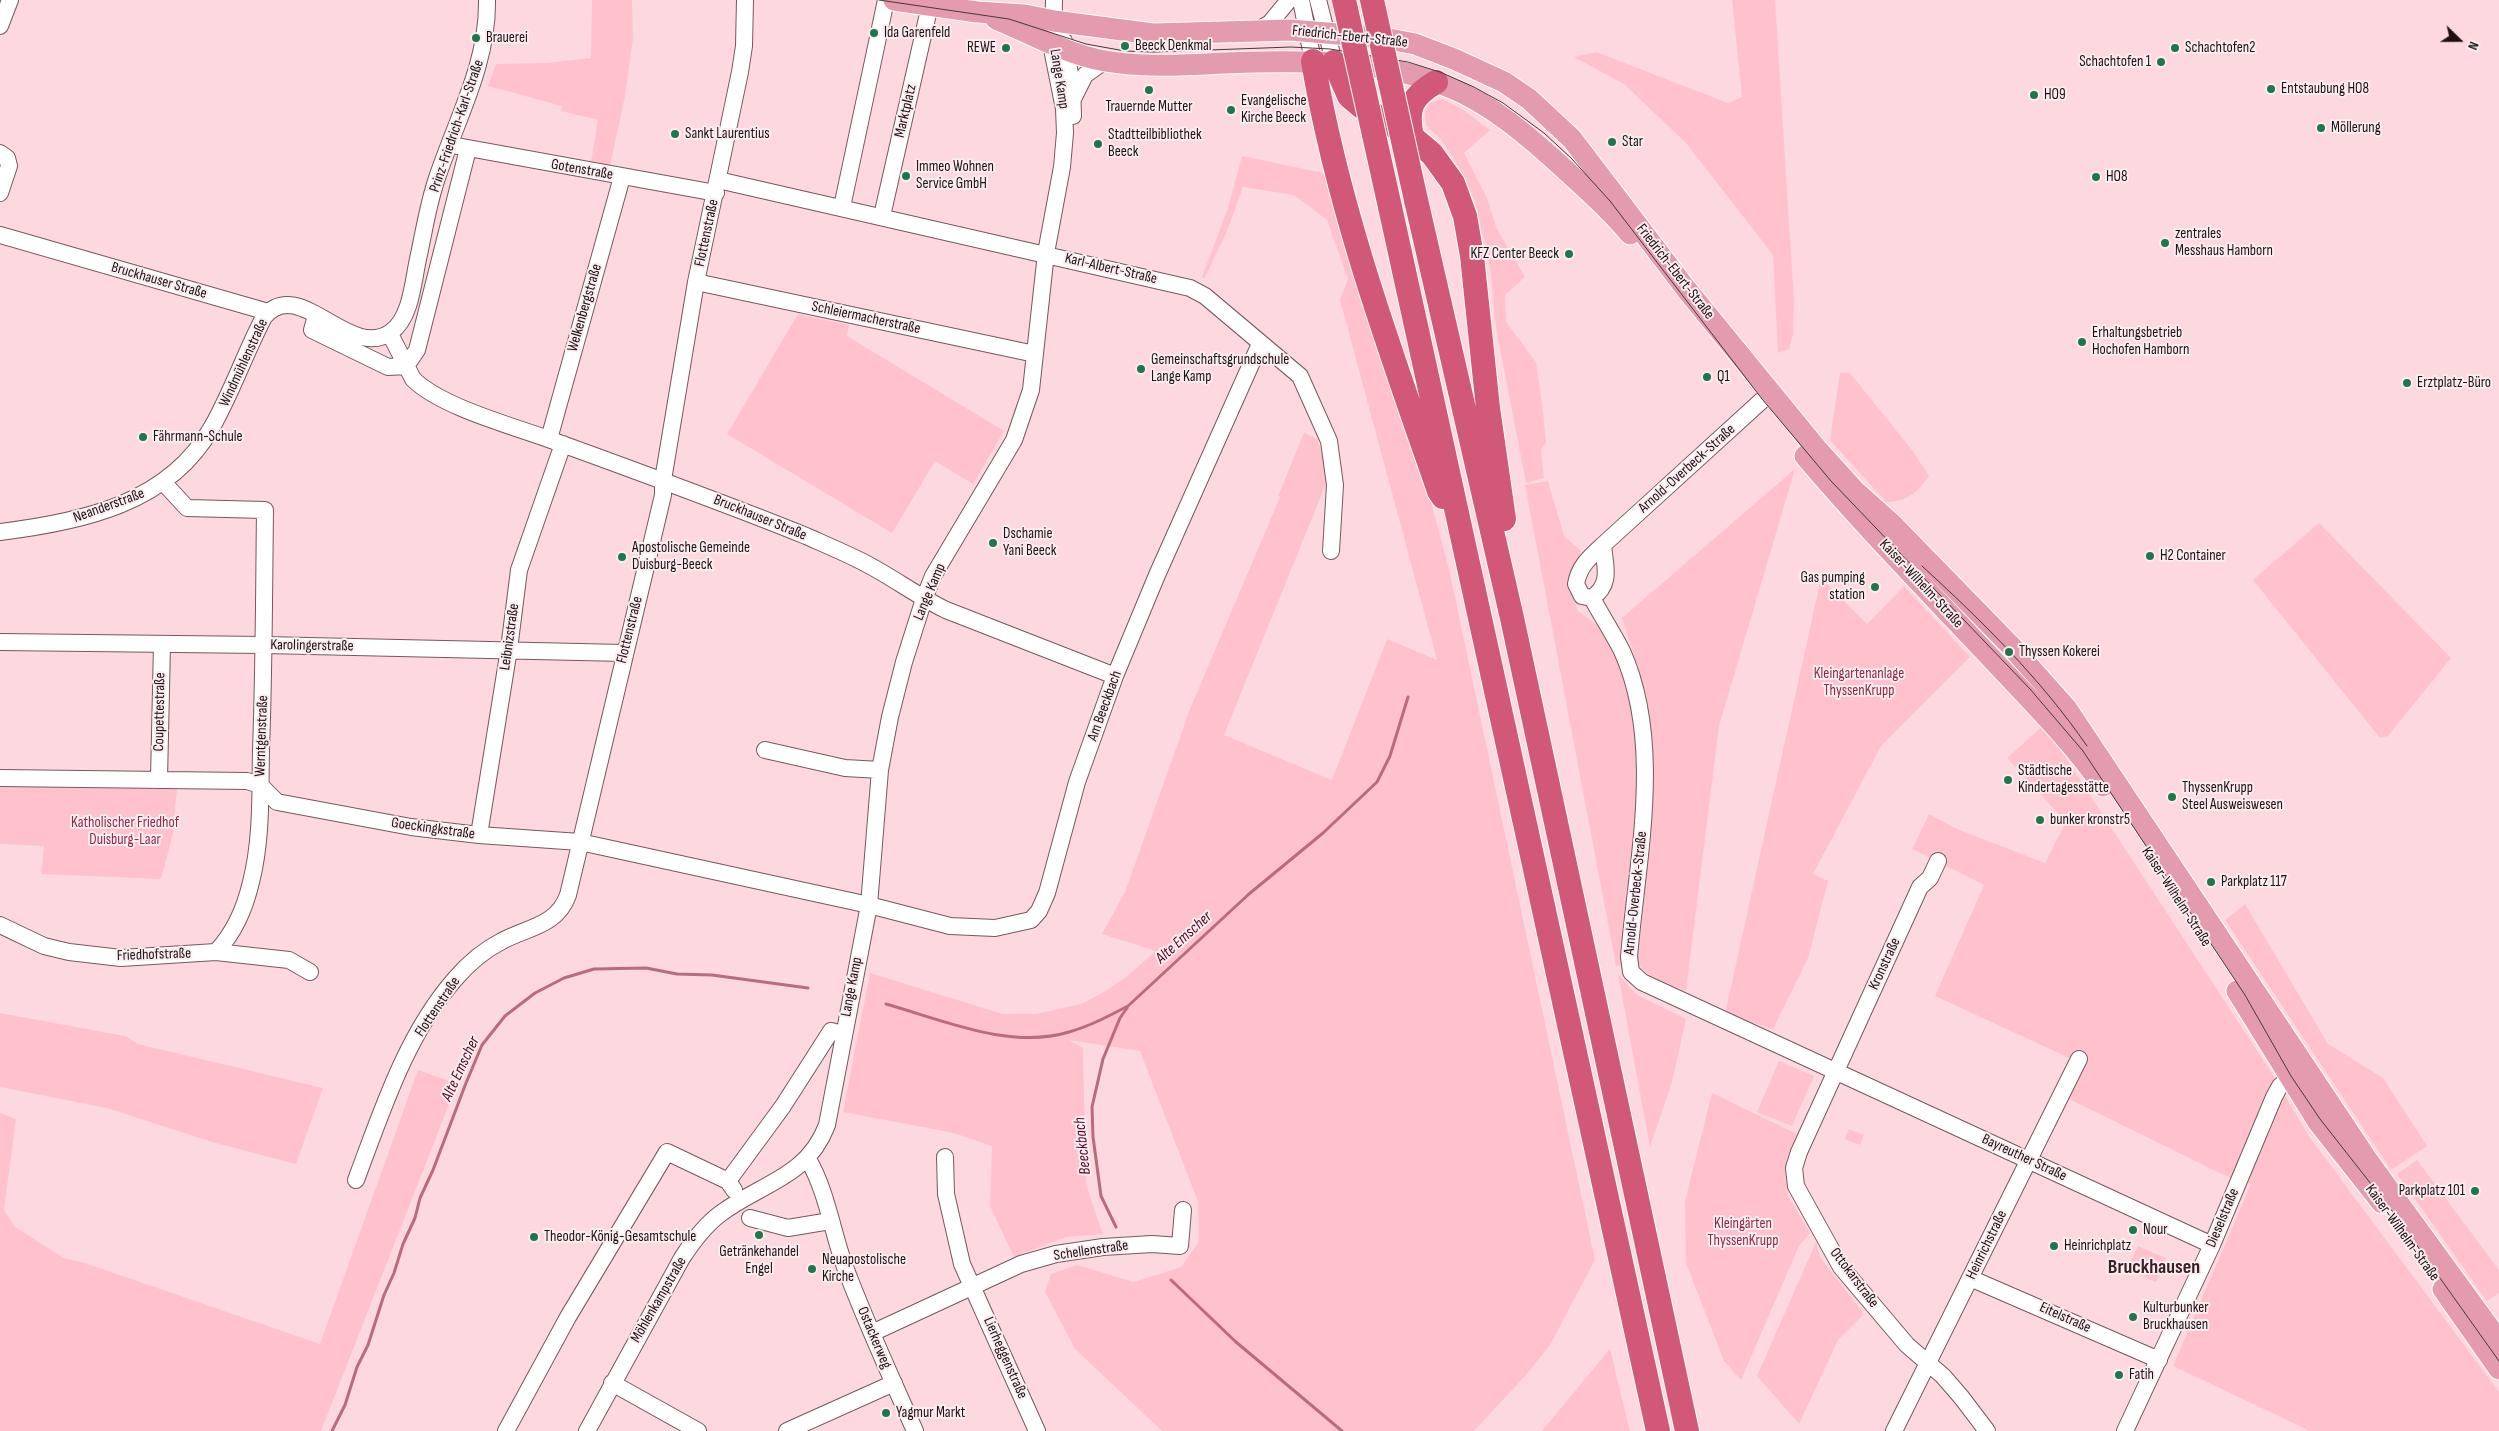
<!DOCTYPE html>
<meta charset="utf-8">
<style>
body{margin:0}
#map{position:relative;width:2499px;height:1431px;overflow:hidden;background:#fdd9df;font-family:"Sofia Sans Condensed",sans-serif}
canvas{display:block}
.north{position:absolute;left:2434px;top:15px;width:50px;height:50px;-webkit-text-stroke:4px #fbedef;paint-order:stroke;rotate:112deg;font-size:14px;font-weight:700;line-height:20px;text-align:center;color:#1d1113}
.north::after{content:'';display:block;margin:auto;width:18px;height:22px;background:#1d1113;clip-path:polygon(50% 0,100% 100%,50% 72%,0 100%)}
</style>
<div id="map">
<canvas width="2499" height="1431"></canvas>
<div class="north">N</div>
</div>
<script>
const context = document.querySelector('canvas').getContext('2d');
context.lineJoin = 'round';
function paint(path, color) { context.fillStyle = color; context.fill(path, 'evenodd'); }
function stroke(path, color, width, dash) { context.strokeStyle = color; context.lineWidth = width; context.lineCap = dash ? 'butt' : 'round'; context.setLineDash(dash || []); context.stroke(path); }
function drawText(font, color, halo, rows, align = 'center') {
  context.font = font + ' "Sofia Sans Condensed",sans-serif'; context.lineWidth = 4; context.setLineDash([]); context.textBaseline = 'middle'; context.strokeStyle = halo; context.fillStyle = color; for (const [text, x, y, turn = 0] of rows) {
    context.save(); context.translate(x, y); context.rotate((+turn || 0) * Math.PI / 180); context.textAlign = isNaN(turn) ? turn : align; if (halo) context.strokeText(text, 0, 0); context.fillText(text, 0, 0); context.restore();
  }
}
paint(new Path2D(`
 M592,0H632L633,39L625,96L610,166L591,162L598,120L561,111L562,106L488,86L496,64L547,63L591,58Z
 M1732,0H1775L1794,302L1793,335L1789,349L1778,353L1773,255L1686,143L1624,84L1574,57L1596,52L1728,103L1742,97Z
 M1442,99L1462,109L1490,130L1464,153L1487,198L1496,227L1525,277L1505,295L1506,322L1536,362L1543,411L1546,442L1541,450L1544,478L1526,483L1496,328L1490,267L1475,201L1461,170L1440,138L1426,125L1425,113L1430,103Z
 M1242,156L1319,172L1330,177L1415,444L1449,569L1595,1260L1550,1345L1526,1375L1474,1431H1162L1075,1349L1045,1292L1051,1274L1077,1265L1134,1282L1181,1267L1199,1242L1198,1202L1140,1051L1069,1040L1083,1048L1086,1185L1103,1234L1066,1237L1014,1257L990,1206L992,1146L954,1133L843,1112L870,973L1003,1014H1036L1081,1004L1104,992L1126,977L1156,951L1102,934L1125,892L1190,709L1280,497L1278,496L1304,433L1317,439L1330,474L1224,735L1332,780L1387,639L1437,660L1340,300L1348,279L1327,220L1294,195L1243,187L1227,231L1204,279L1202,277L1228,208Z
 M798,314L849,325L847,336L1004,431L973,484L935,461L892,533L727,434Z
 M1840,373H1850L1912,450L1929,476C1918,492 1907,502 1886,502L1830,440Z
 M1795,469L1719,726L1686,991C1667,983 1642,977 1635,957L1651,741L1638,667L1622,618Z
 M1548,481L1564,536L1581,551C1573,575 1572,585 1577,610L1604,630L1619,658L1635,716L1640,774L1623,965L1616,966L1525,485Z
 M2319,523L2451,658L2388,736L2380,738L2253,580Z
 M1821,578L1867,624L1904,586L1970,657L1881,746L1813,874L1828,881L1808,958L1773,1029L1725,1014Z
 M2044,725L2271,1072L2311,1139L2499,1392V1431H2310L2173,1366L2251,1184L2228,1177L2067,1098L2078,1062L1935,996L1984,885L1912,849L1929,814L1957,829L2045,863L2066,822L2007,758Z
 M0,784L177,788L173,834L161,879L41,874L44,846L0,844Z
 M2245,904L2328,1044L2383,1078L2427,1146L2391,1170L2225,920Z
 M1618,974L1637,995L1686,1019L1672,1082L1650,1147Z
 M0,1013L125,1036L138,1044L323,1088L296,1164L212,1142L107,1108L0,1087Z
 M1779,1061L1814,1076L1792,1126L1757,1112Z
 M418,1070L457,1084L321,1431H0V1113L16,1119L4,1210L15,1227L64,1258L82,1262L320,1344Z
 M1712,1093L1797,1134L1785,1166L1788,1196L1810,1233L1799,1246L1741,1380L1724,1361L1686,1263L1685,1201Z
 M1849,1129L1864,1135L1860,1145L1845,1139Z
 M2417,1160L2499,1270V1293L2487,1301L2397,1174Z
 M1816,1242L1820,1257L1864,1314L1838,1340L1799,1424L1757,1376Z
 M2138,1246L2166,1258L2156,1282L2127,1269Z
 M1610,1349L1630,1431H1542Z`), '#ffc2cd');
stroke(new Path2D(`
 M886,1004C943,1020 1010,1050 1069,1032C1090,1026 1109,1016 1128,1006L1249,894L1323,833L1377,782L1390,756L1408,697
 M1116,1227L1101,1196L1093,1137L1092,1107L1103,1059L1120,1018L1127,1008
 M1171,1280L1236,1342L1342,1431
 M332,1431L345,1405L357,1367L368,1345L384,1295L394,1273L403,1244L415,1218L420,1198L433,1170L466,1083L482,1045L505,1016L535,993L564,978L594,969L646,968L677,974L712,975L808,988`), '#ba6b7c', 3);
const minor = new Path2D(`
 M1301,0L1313,61
 M1318,0L1334,62
 M0,26L10,0
 M1255,32L1270,23L1289,0
 M1064,41L1072,85L1073,116
 M1073,99L1085,75L1105,61
 M457,146L716,193
 M0,153L7,158L9,166L0,193
 M718,180L1190,288L1205,296L1300,376L1329,441L1335,485L1331,551
 M842,207L886,0
 M882,216L930,5
 M0,235L268,312
 M696,282L1035,354
 M316,315L312,330L388,367L406,366L417,350L468,149
 M390,334L413,379C441,407 513,426 551,440C636,471 722,502 806,536C824,544 843,552 861,561C891,576 917,596 946,610L1115,676
 M549,439L622,177
 M164,483L187,508L265,510C264,590 264,670 261,750C260,794 262,839 251,882C245,908 234,933 216,952
 M0,532C81,522 169,504 212,427C232,392 245,353 264,317C299,274 350,362 391,332C411,318 413,282 418,259C424,232 428,204 437,178C457,118 488,64 487,0
 M1603,545C1605,567 1612,584 1592,598L1582,596L1576,584C1579,566 1590,557 1603,545L1759,403L1770,393
 M1592,598C1601,615 1613,633 1622,651C1664,744 1637,859 1629,957L1631,972L1642,982L2212,1245
 M0,642L264,645L624,653
 M765,750L845,768L880,770
 M0,778L247,781L260,785L277,802L411,827L479,835L580,842L869,905L950,926L995,928L1031,920L1039,911L1047,893L1077,782L1115,676L1157,575L1260,344
 M159,779L162,645
 M479,835L509,649L519,570L563,444
 M1938,861L1930,878L1920,887L1799,1152L1794,1168L1796,1186L1841,1267L1907,1345L1943,1376L1962,1398L1987,1431
 M0,925L44,946L69,952L121,958L216,952L289,960L310,972
 M945,1157L946,1194L962,1264L1037,1431
 M808,1159C827,1192 832,1231 845,1267C866,1323 891,1377 915,1431
 M356,1180C382,1111 406,1035 455,979C468,964 484,950 502,941C528,927 557,926 568,895L663,495V480L696,282L740,72L744,46L745,0
 M734,1190L728,1181L783,1106L831,1031L843,1034
 M750,1218L788,1228L830,1221
 M1970,1278L2159,1360
 M872,1333L1021,1264L1056,1254L1103,1247L1152,1244L1180,1246L1183,1210
 M612,1383L698,1431
 M506,1431L568,1317L667,1152L728,1181
 M587,1431L682,1258C693,1241 704,1226 720,1214C761,1183 807,1178 827,1125L869,905L880,770L890,717L904,662L924,599L933,576L1014,440L1031,390L1046,253L1062,167L1065,133L1064,109L1053,54L1054,0
 M787,1431L894,1383
 M1894,1431L2079,1059
 M2125,1431L2212,1245L2274,1097L2280,1086L2298,1072`);
const major = new Path2D(`
 M894,0L977,12L1025,15L1054,21L1153,34L1291,30L1384,38L1415,44L1454,59L1504,82L1529,99L1572,139L1686,289L1816,448L1855,491L1892,524L2010,645L2067,709L2368,1161L2499,1341
 M996,19C1032,34 1066,54 1105,61C1156,70 1208,62 1260,62C1323,61 1390,62 1449,87C1490,103 1528,136 1560,165C1584,187 1610,209 1630,234
 M1805,456C1865,527 1930,593 1993,660C2031,701 2071,740 2103,786
 M2237,991L2318,1122L2382,1203
 M2443,1289L2499,1369`);
const highway = new Path2D(`
 M1313,61C1338,209 1390,350 1439,491L1443,497
 M1334,62L1349,96L1362,107L1412,137L1432,154L1453,183L1465,216L1472,256L1488,408L1504,519
 M1412,137C1406,108 1411,97 1436,82
 M1416,200L1512,618L1687,1431
 M1390,207L1658,1431`);
stroke(minor, '#76585d', 18);
stroke(major, '#fff', 23);
stroke(highway, '#fff', 26);
stroke(minor, '#fff', 16);
stroke(major, '#e39bad', 21);
stroke(highway, '#d15977', 24);
stroke(new Path2D(`
 M879,0L1009,19L1086,44L1125,51L1154,52L1291,47L1330,49L1408,62L1440,72L1474,87L1503,103L1544,133L1571,158L1610,201L1762,399L1831,481L2030,689L2083,751L2245,995L2291,1076L2320,1119L2393,1212L2499,1361
 M1922,566C1981,620 2041,679 2087,746`), '#48383a', 1);
const highwayBridge = new Path2D(`
 M1344,0L1390,207
 M1372,0L1416,200`);
stroke(highwayBridge, '#fff', 26, []);
stroke(highwayBridge, '#d15977', 24);
for (const [x, y, r, color] of [
 [874,33,5,"#1e774b"],
 [476,38,5,"#1e774b"],
 [1125,46,5,"#1e774b"],
 [1006,48,5,"#1e774b"],
 [2175,48,5,"#1e774b"],
 [2161,62,5,"#1e774b"],
 [2271,89,5,"#1e774b"],
 [1149,90,5,"#1e774b"],
 [2034,95,5,"#1e774b"],
 [1231,110,5,"#1e774b"],
 [2321,128,5,"#1e774b"],
 [675,134,5,"#1e774b"],
 [1612,142,5,"#1e774b"],
 [1098,144,5,"#1e774b"],
 [906,176,5,"#1e774b"],
 [2096,177,5,"#1e774b"],
 [2165,243,5,"#1e774b"],
 [1569,254,5,"#1e774b"],
 [2082,342,5,"#1e774b"],
 [1141,369,5,"#1e774b"],
 [1707,377,5,"#1e774b"],
 [2407,383,5,"#1e774b"],
 [143,437,5,"#1e774b"],
 [993,543,5,"#1e774b"],
 [2150,556,5,"#1e774b"],
 [622,557,5,"#1e774b"],
 [1875,587,5,"#1e774b"],
 [2009,652,5,"#1e774b"],
 [2008,780,5,"#1e774b"],
 [2172,797,5,"#1e774b"],
 [2040,820,5,"#1e774b"],
 [2211,882,5,"#1e774b"],
 [2475,1191,5,"#1e774b"],
 [2133,1230,5,"#1e774b"],
 [759,1235,5,"#1e774b"],
 [534,1237,5,"#1e774b"],
 [2054,1246,5,"#1e774b"],
 [812,1269,5,"#1e774b"],
 [2133,1317,5,"#1e774b"],
 [2119,1375,5,"#1e774b"],
 [886,1413,5,"#1e774b"]
]) { const dot = new Path2D(); dot.arc(x, y, r, 0, 2 * Math.PI); context.fillStyle = color; context.fill(dot); stroke(dot, '#fbedef', 2); }
drawText('15px', '#1d1113', '#fbedef', [
 ["Ida Garenfeld",884,33],
 ["Brauerei",486,38],
 ["Beeck Denkmal",1135,46],
 ["REWE",996,48,"right"],
 ["Schachtofen2",2185,48],
 ["Schachtofen 1",2151,62,"right"],
 ["Entstaubung HO8",2281,89],
 ["HO9",2044,95],
 ["Evangelische",1241,101],
 ["Kirche Beeck",1241,118],
 ["Trauernde Mutter",1149,107,"center"],
 ["Möllerung",2331,128],
 ["Sankt Laurentius",685,134],
 ["Stadtteilbibliothek",1108,135],
 ["Beeck",1108,152],
 ["Star",1622,142],
 ["Immeo Wohnen",916,167],
 ["Service GmbH",916,184],
 ["HO8",2106,177],
 ["zentrales",2175,234],
 ["Messhaus Hamborn",2175,251],
 ["KFZ Center Beeck",1559,254,"right"],
 ["Erhaltungsbetrieb",2092,333],
 ["Hochofen Hamborn",2092,350],
 ["Gemeinschaftsgrundschule",1151,360],
 ["Lange Kamp",1151,377],
 ["Q1",1717,377],
 ["Erztplatz-Büro",2417,383],
 ["Fährmann-Schule",153,437],
 ["Dschamie",1003,534],
 ["Yani Beeck",1003,551],
 ["Apostolische Gemeinde",632,548],
 ["Duisburg-Beeck",632,565],
 ["H2 Container",2160,556],
 ["Gas pumping",1865,578,"right"],
 ["station",1865,595,"right"],
 ["Thyssen Kokerei",2019,652],
 ["Städtische",2018,771],
 ["Kindertagesstätte",2018,788],
 ["ThyssenKrupp",2182,788],
 ["Steel Ausweiswesen",2182,805],
 ["bunker kronstr5",2050,820],
 ["Parkplatz 117",2221,882],
 ["Parkplatz 101",2465,1191,"right"],
 ["Nour",2143,1230],
 ["Theodor-König-Gesamtschule",544,1237],
 ["Heinrichplatz",2064,1246],
 ["Getränkehandel",759,1252,"center"],
 ["Engel",759,1269,"center"],
 ["Neuapostolische",822,1260],
 ["Kirche",822,1277],
 ["Kulturbunker",2143,1308],
 ["Bruckhausen",2143,1325],
 ["Fatih",2129,1375],
 ["Yagmur Markt",896,1413]
], 'left');
drawText('15px', '#1d1113', '#fbedef', [
 ["Friedrich-Ebert-Straße",1350,37,6],
 ["Lange Kamp",1059,79,81],
 ["Marktplatz",906,111,-77],
 ["Prinz-Friedrich-Karl-Straße",457,126,-71],
 ["Gotenstraße",582,170,10],
 ["Flottenstraße",707,233,-78],
 ["Karl-Albert-Straße",1111,269,13],
 ["Friedrich-Ebert-Straße",1675,272,52],
 ["Bruckhauser Straße",159,281,16],
 ["Welkenbergstraße",585,308,-74],
 ["Schleiermacherstraße",866,318,12],
 ["Windmühlenstraße",244,363,-65],
 ["Arnold-Overbeck-Straße",1687,469,-42],
 ["Neanderstraße",109,506,-20],
 ["Bruckhauser Straße",760,518,22],
 ["Kaiser-Wilhelm-Straße",1921,584,47],
 ["Lange Kamp",930,592,-67],
 ["Flottenstraße",630,630,-76],
 ["Leibnizstraße",510,637,-82],
 ["Karolingerstraße",312,646,1],
 ["Am Beeckbach",1105,706,-70],
 ["Coupettestraße",160,712,-89],
 ["Werntgenstraße",262,736,-88],
 ["Goeckingkstraße",433,829,8],
 ["Arnold-Overbeck-Straße",1636,893,-84],
 ["Kaiser-Wilhelm-Straße",2176,897,57],
 ["Friedhofstraße",154,955,-2],
 ["Kronstraße",1885,964,-65],
 ["Lange Kamp",852,987,-79],
 ["Flottenstraße",438,1007,-56],
 ["Bayreuther Straße",2024,1158,25],
 ["Dieselstraße",2223,1218,-67],
 ["Kaiser-Wilhelm-Straße",2402,1233,54],
 ["Heinrichstraße",1987,1245,-64],
 ["Schellenstraße",1091,1251,-8],
 ["Ottokarstraße",1854,1278,53],
 ["Möhlenkampstraße",659,1300,-60],
 ["Eitelstraße",2065,1318,24],
 ["Ostackerweg",874,1338,67],
 ["Lierheggenstraße",1005,1358,66]
]);
drawText('15px', '#8d2b47', '#fbedef', [
 ["Kleingartenanlage",1859,674],
 ["ThyssenKrupp",1859,691],
 ["Katholischer Friedhof",125,823],
 ["Duisburg-Laar",125,840],
 ["Kleingärten",1743,1224],
 ["ThyssenKrupp",1743,1241]
]);
drawText('italic 16px', '#510621', '#fbedef', [
 ["Alte Emscher",1184,938,-42],
 ["Alte Emscher",461,1069,-65],
 ["Beeckbach",1083,1146,-96]
]);
drawText('bold 20px', '#3a2026', '#fbedef', [
 ["Bruckhausen",2154,1268]
]);
</script>
